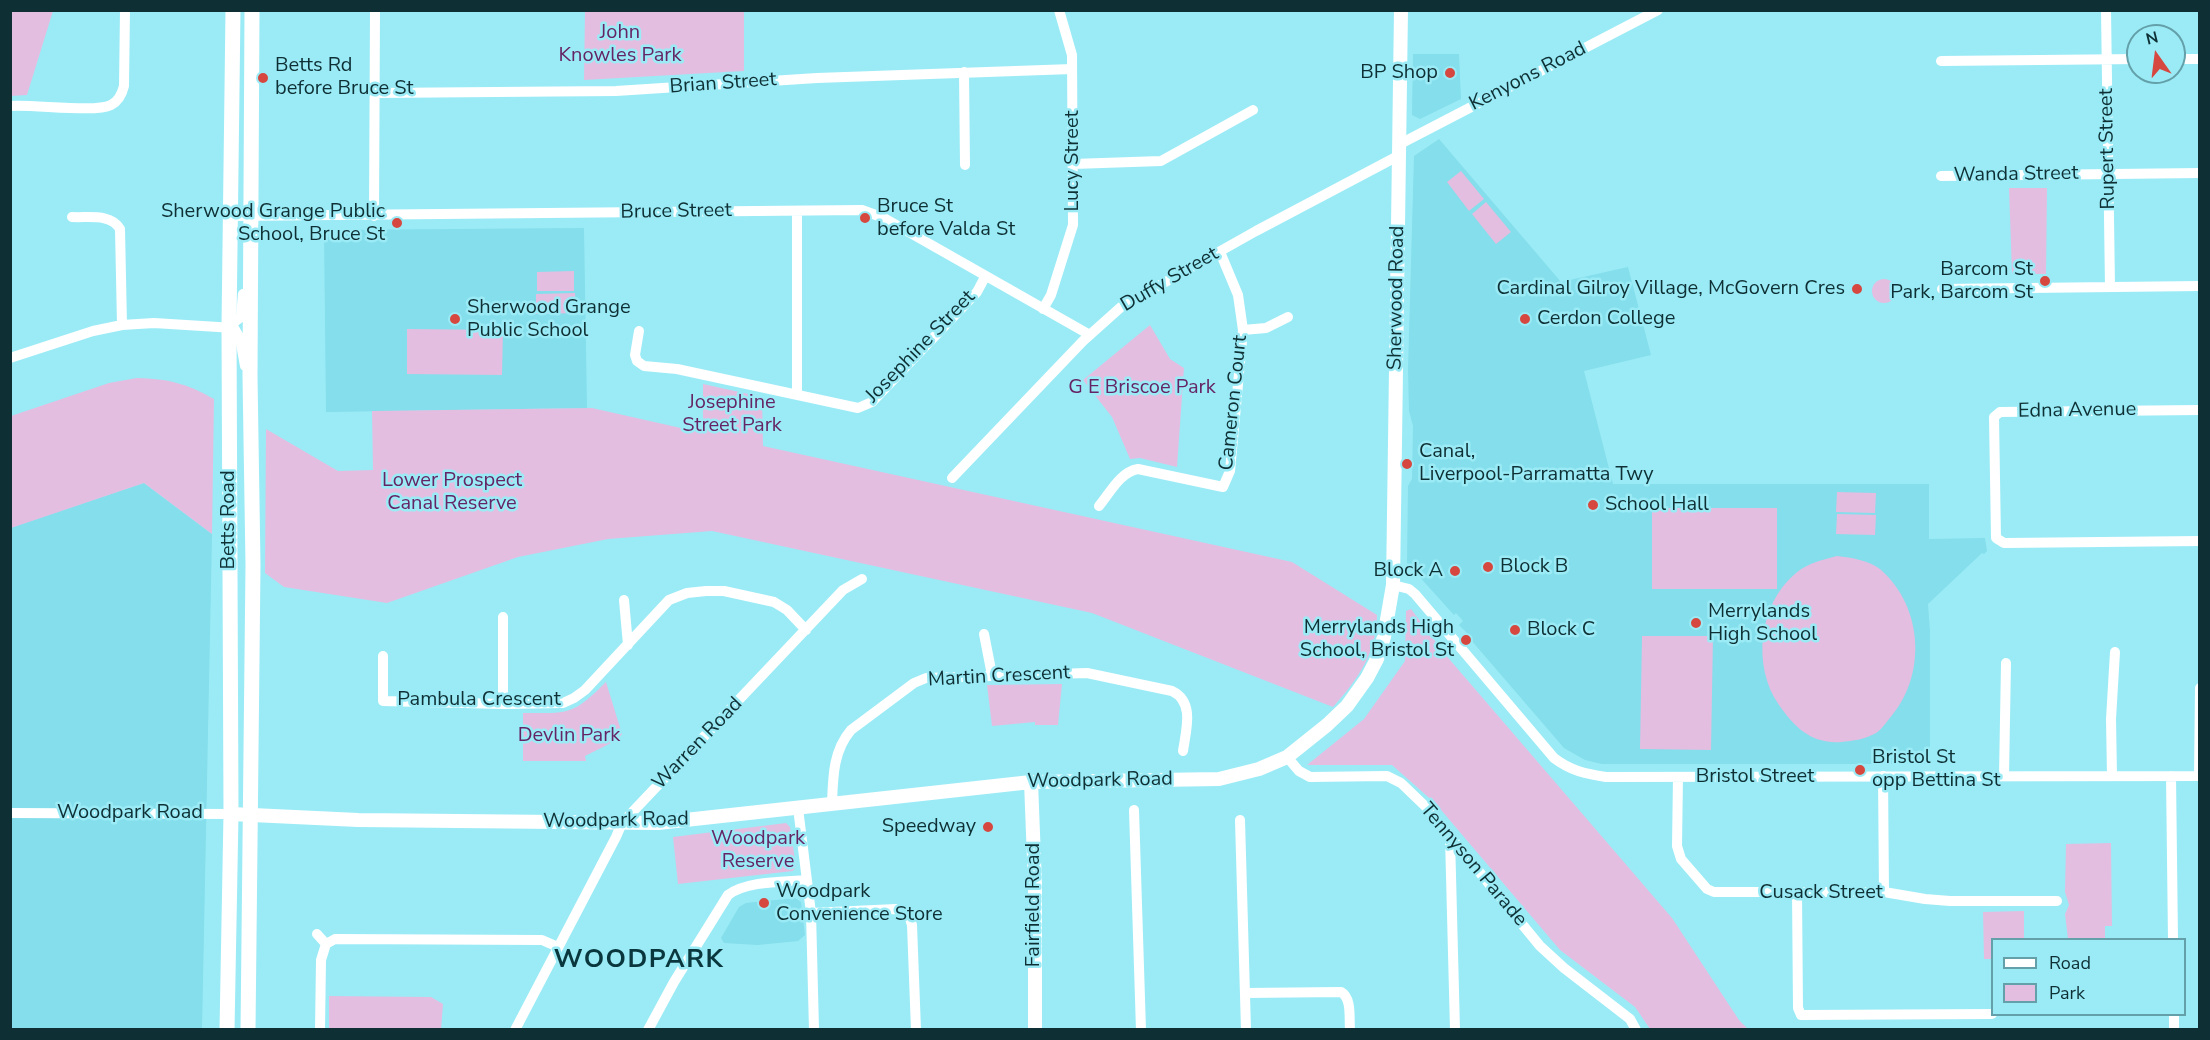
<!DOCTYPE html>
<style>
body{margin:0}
#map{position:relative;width:2210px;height:1040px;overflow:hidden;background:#9bebf6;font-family:"Nunito Sans",sans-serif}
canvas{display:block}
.frame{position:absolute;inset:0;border:12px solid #0e3035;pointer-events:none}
.legend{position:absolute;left:1991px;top:938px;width:195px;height:78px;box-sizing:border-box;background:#9bebf6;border:2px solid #63a0a9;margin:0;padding:8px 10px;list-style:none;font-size:18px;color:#0e3035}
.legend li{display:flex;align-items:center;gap:12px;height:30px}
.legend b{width:30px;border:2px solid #63a0a9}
.north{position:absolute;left:2126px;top:24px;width:60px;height:60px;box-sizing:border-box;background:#9bebf6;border:2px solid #63a0a9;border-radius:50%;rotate:346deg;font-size:16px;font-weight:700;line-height:24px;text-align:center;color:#0e3035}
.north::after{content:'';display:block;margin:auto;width:21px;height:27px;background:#d6483f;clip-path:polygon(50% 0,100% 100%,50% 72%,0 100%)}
</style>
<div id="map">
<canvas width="2210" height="1040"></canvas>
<div class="frame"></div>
<ul class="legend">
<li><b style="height:8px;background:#fff"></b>Road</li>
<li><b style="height:16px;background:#e3bee1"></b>Park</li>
</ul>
<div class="north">N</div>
</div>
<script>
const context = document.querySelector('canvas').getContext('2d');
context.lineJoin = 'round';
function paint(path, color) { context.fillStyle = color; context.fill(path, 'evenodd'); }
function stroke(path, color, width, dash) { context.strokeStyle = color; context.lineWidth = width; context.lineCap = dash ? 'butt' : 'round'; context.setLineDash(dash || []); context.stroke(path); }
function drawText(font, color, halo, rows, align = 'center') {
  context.font = font + ' "Nunito Sans",sans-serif'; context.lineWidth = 5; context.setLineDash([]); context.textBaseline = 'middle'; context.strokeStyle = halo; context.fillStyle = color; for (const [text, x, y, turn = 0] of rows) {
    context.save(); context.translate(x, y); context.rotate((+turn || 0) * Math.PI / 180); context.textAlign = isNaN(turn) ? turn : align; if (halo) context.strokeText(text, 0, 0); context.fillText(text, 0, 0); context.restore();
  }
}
paint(new Path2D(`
 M1413,54H1459L1461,99L1420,119L1412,115Z
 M1439,139L1561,282L1628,267L1651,355L1584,371L1613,484H1929V539L1985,538L1987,551L1984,554L1982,553L1928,604L1930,631V764H1602L1585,760L1564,748L1471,640L1472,638L1459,625L1463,621L1456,613L1454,615L1407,563L1408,486L1412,479L1413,426L1409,411L1408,370L1414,156Z
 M584,228L587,408L326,412L324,230Z
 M144,483L212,534L202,1029H11L10,528Z
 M795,898L801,902L805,935L798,941L758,945L724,943L721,938L739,907L746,903Z`), '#84deeb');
paint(new Path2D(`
 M11,10L53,11L27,95L11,96Z
 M585,11H744V71L584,80Z
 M1461,171L1484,199L1469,211L1447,182Z
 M2009,188H2047L2046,274H2012Z
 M1486,202L1511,232L1496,244L1472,214Z
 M574,271V291H537V272Z
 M1872 291a12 12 0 1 1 24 0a12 12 0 1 1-24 0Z
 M575,293L576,313L536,314V294Z
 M1150,325L1170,359L1184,368L1177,467L1140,458L1130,459L1112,417L1083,380Z
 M407,329L503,330L502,375L407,374Z
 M137,378C168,379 186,383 214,399L212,534L144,483L11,528V416L109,383Z
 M703,384L762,397L763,446L1292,562L1377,615C1377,652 1357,681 1333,707L1092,613L712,531L608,539L518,557L387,603L284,587L265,573L266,429L338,471L373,470L372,411L592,408L703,433Z
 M1837,492L1876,493L1875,513L1836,512Z
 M1652,508H1777V589H1652Z
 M1837,514L1876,515L1875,535L1836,534Z
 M1837,556C1852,558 1868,560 1880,569C1924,607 1927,677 1889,719C1885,724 1881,730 1876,733C1866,739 1853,741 1841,742C1812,744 1795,728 1779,705C1752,667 1758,604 1796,573C1808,563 1822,560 1837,556Z
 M1411,609L1444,653L1672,918L1739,1020L1748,1029H1650L1635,1007L1560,950L1436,804L1392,765H1307L1364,719L1405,661L1406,611Z
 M1642,636H1713L1711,750L1640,749Z
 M606,682L622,734L617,740L585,756L586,761H523V713C569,713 572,716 606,682Z
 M1062,684L1058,725H1035V722L992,726L987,685Z
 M786,823L790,827L796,866L793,871L678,884L673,837Z
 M2111,843L2112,926H2105V939H2068L2065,914L2069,905L2065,892L2066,844Z
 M2024,911V939L1992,940V959H1984L1983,912Z
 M329,996L431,997L443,1004L441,1030L329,1029Z`), '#e3bee1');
stroke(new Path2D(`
 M2106,10L2110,287
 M2174,59H2200
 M1941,61L2138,59
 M964,72L965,165
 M375,93L616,91L817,78L1072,69
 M10,106C33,104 95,113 111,105C119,101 122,94 124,86L125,10
 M1398,145L1658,10
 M1073,164L1161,161L1253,110
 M1941,176L2200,173
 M797,211V395
 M229,216L862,210L884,218L1090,335
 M374,216L375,10
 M72,217C88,218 111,213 120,229L122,325
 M1942,289L2200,286
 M1043,309L1051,295L1073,225L1072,55L1059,10
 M229,326L241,317L243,294
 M1243,330L1266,328L1288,317
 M639,331L635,355L637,361L644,366L677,369L858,408L872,402L977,292L985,277
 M10,358L93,331L122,325L154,323L234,328L240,338L245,366
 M2200,410L2000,412L1994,417L1996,538L2004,543L2200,541
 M952,478L1083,341L1121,307L1256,231L1398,156
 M1099,506C1110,493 1120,472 1138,469L1223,487L1230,471L1243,330L1238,295L1220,252
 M1393,585L1409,589L1415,594L1554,758C1571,771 1586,774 1606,777L2200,776
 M624,600L628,645
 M984,634L992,675
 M383,656V701L503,704L563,703L574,698L585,690L669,600L687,593L706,591H724L774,602L787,610L806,630
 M503,704V617
 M1287,757L1299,771L1310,777L1387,776L1401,783L1426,807L1540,946L1564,968L1630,1019L1636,1030
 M1883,776L1884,892
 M2004,776L2006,663
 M2112,776L2111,719L2115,652
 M2171,776L2173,940
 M2199,776L2200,688
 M1678,777L1677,846L1681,859L1707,889L1714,892H1884L1925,899L1950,901H2057
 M832,804C833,777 833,751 851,730L914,683L926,678L1087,673L1172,691C1195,702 1186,730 1183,751
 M798,808L811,913L814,1030
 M1134,810L1141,1030
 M10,813L231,814
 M1240,820L1246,1030
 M1450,837L1455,1030
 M1797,893L1798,1008L1801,1015L1992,1014
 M811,913L896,909L908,913L912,925L916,1030
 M317,934L326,944
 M1245,993L1341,992C1352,998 1349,1018 1350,1030
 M2174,1014V1030
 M320,1030L321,960L326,944L335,939L542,940L558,947
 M515,1030L616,837L622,823L843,590L862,579
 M648,1030L674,982L728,895C746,881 783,882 806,880`), '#fff', 10);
stroke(new Path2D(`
 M1031,782L1035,885V1030
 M231,814L358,820L658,823L1031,782L1219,779L1259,769L1287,757L1327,725L1347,706L1367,678L1377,659L1384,637L1393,585L1401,10`), '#fff', 14);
stroke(new Path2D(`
 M227,1030L231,814L229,326L233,10
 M248,1030L253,565L250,376L252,10`), '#fff', 15);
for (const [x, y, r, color] of [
 [1450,73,6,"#d6483f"],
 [263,78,6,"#d6483f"],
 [865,218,6,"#d6483f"],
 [397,223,6,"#d6483f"],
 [2045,281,6,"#d6483f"],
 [1857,289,6,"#d6483f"],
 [455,319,6,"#d6483f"],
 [1525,319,6,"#d6483f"],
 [1407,464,6,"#d6483f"],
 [1593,505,6,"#d6483f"],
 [1488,567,6,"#d6483f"],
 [1455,571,6,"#d6483f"],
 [1696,623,6,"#d6483f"],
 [1515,630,6,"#d6483f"],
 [1466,640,6,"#d6483f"],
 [1860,770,6,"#d6483f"],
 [988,827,6,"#d6483f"],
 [764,903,6,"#d6483f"]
]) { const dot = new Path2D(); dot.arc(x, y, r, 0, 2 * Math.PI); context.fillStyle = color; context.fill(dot); stroke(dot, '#9bebf6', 2); }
drawText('20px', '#652465', '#9bebf6', [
 ["John",620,33],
 ["Knowles Park",620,56],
 ["G E Briscoe Park",1142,388],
 ["Josephine",732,403],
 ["Street Park",732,426],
 ["Lower Prospect",452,481],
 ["Canal Reserve",452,504],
 ["Devlin Park",569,736],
 ["Woodpark",758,839],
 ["Reserve",758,862]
]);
drawText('20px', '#0e3035', '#9bebf6', [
 ["Betts Rd",275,66],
 ["before Bruce St",275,89],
 ["BP Shop",1438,73,"right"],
 ["Bruce St",877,207],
 ["before Valda St",877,230],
 ["Sherwood Grange Public",385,212,"right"],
 ["School, Bruce St",385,235,"right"],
 ["Barcom St",2033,270,"right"],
 ["Park, Barcom St",2033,293,"right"],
 ["Cardinal Gilroy Village, McGovern Cres",1845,289,"right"],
 ["Sherwood Grange",467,308],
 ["Public School",467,331],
 ["Cerdon College",1537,319],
 ["Canal,",1419,452],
 ["Liverpool-Parramatta Twy",1419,475],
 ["School Hall",1605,505],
 ["Block B",1500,567],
 ["Block A",1443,571,"right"],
 ["Merrylands",1708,612],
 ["High School",1708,635],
 ["Merrylands High",1454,628,"right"],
 ["School, Bristol St",1454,651,"right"],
 ["Block C",1527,630],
 ["Bristol St",1872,758],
 ["opp Bettina St",1872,781],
 ["Speedway",976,827,"right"],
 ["Woodpark",776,892],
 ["Convenience Store",776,915]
], 'left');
drawText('20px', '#0e3035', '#9bebf6', [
 ["Kenyons Road",1528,77,-27],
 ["Brian Street",723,84,-4],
 ["Rupert Street",2108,149,-91],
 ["Lucy Street",1073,161,-90],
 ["Wanda Street",2016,175,-1],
 ["Bruce Street",676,212,-1],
 ["Duffy Street",1170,280,-30],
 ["Sherwood Road",1397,298,-89],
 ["Josephine Street",921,347,-46],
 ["Cameron Court",1234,403,-84],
 ["Edna Avenue",2077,411,-1],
 ["Betts Road",229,520,-90],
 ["Martin Crescent",999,677,-3],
 ["Pambula Crescent",479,700],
 ["Warren Road",698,744,-46],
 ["Bristol Street",1755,777],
 ["Woodpark Road",1100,781,-1],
 ["Woodpark Road",130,813],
 ["Woodpark Road",616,821,-1],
 ["Tennyson Parade",1473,865,50],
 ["Cusack Street",1821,893],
 ["Fairfield Road",1034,905,-90]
]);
context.letterSpacing = '1.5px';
drawText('bold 26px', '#09373d', '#9bebf6', [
 ["WOODPARK",639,961]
]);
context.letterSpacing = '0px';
</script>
